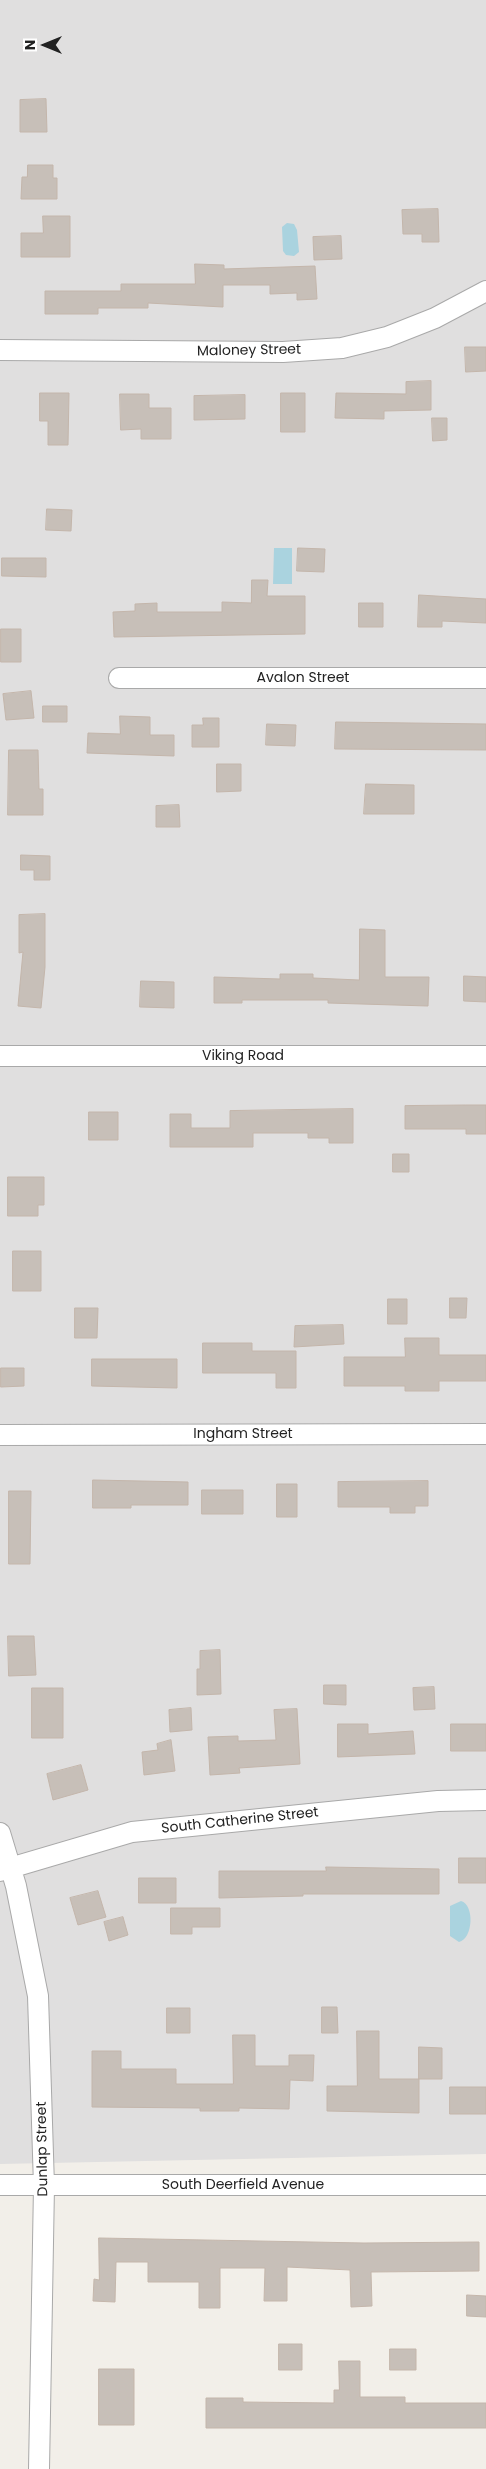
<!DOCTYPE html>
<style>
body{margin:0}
#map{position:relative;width:486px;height:2469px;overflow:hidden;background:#f2efe9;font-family:Poppins,sans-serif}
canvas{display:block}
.north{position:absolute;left:20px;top:20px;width:50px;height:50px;-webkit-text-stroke:4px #fff;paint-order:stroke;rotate:270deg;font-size:14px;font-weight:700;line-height:20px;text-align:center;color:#222}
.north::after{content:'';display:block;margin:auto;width:18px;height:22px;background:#222;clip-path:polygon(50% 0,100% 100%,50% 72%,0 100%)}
</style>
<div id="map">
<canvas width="486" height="2469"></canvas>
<div class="north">N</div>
</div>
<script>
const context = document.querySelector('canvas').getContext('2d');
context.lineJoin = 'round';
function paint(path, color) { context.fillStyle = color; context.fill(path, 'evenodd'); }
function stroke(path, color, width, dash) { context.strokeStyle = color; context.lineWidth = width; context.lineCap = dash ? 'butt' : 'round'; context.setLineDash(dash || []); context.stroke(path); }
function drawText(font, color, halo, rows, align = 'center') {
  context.font = font + ' Poppins,sans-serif'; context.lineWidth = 4.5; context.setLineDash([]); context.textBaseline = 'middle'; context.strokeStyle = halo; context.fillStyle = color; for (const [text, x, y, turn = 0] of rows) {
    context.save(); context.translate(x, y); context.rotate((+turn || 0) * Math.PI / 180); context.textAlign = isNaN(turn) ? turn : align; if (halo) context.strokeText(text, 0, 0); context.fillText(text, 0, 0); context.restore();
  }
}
paint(new Path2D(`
 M0,0H486V2154L0,2164Z`), '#e0dfdf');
paint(new Path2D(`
 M287,223L294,224L297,230L299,252L294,256L286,255L283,251L282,227Z
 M274,548H292V584H273Z
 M461,1901C475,1905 473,1939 459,1942L450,1936V1906Z`), '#aad3df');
const building = new Path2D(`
 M46,99L47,132H20V100Z
 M28,165H53V178H57V199H21L22,177H27Z
 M438,209L439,242H422V234H403L402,210Z
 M43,216H70V257H21V233H43Z
 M341,236L342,259L314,260L313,237Z
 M195,264L224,265V269L315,266L317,299L297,300V293L270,294V285H223V307L148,303V308H98V314H45V291H121V284H195Z
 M465,347H486V371L466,372Z
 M431,381V410L384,411V419L335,418L336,393L406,394V382Z
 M40,393H69L68,445H48V421H40Z
 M281,393H305V432H281Z
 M120,394H149V408H171V439H141V429L121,430Z
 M245,395V419L194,420V396Z
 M432,418H447V440L433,441Z
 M47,509L72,510L71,531L46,530Z
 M298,548L325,549L324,572L297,571Z
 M2,558H46V577L2,576Z
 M252,580H268L267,596H305V634L114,637L113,612L135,611V604L157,603V612H222V602L251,603Z
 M419,595L486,599V623L442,621V627H418Z
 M359,603H383V627H359Z
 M1,629H21V662H1Z
 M31,691L34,718L6,720L3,694Z
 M43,706H67V722H43Z
 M120,716L150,717V735H174V756L87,753L88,733L120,734Z
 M203,718H219V747H192V725H203Z
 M336,722L486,724V750L335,749Z
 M267,724L296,725L295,746L266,745Z
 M9,750H38L39,789H43V815H8Z
 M217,764H241V791L217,792Z
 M366,784L414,785V814H364Z
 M179,805L180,827H156V806Z
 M21,855L50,856V880H34V870H21Z
 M45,914V967L41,1008L18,1006L23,952L19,953V915Z
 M360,929L385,930V977H429L428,1006L328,1003V1000H242V1003H214V977L280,979V974H313V978L359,980Z
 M464,976L486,977V1002L464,1001Z
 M141,981L174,982V1008L140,1007Z
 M466,1105H486V1134H466V1129H405V1106Z
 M353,1109V1143H329V1138H308V1133H253V1147H170V1114H191V1128H230V1111Z
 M89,1112H118V1140H89Z
 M393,1154H409V1172H393Z
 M8,1177H44V1205H38V1216H8Z
 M13,1251H41V1291H13Z
 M450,1298H467L466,1318H450Z
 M388,1299H407V1324H388Z
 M75,1308H98L97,1338H75Z
 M343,1325L344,1344L294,1347L295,1326Z
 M405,1338H439V1355H486V1381H439V1391H405V1386H344V1357H405Z
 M203,1343H252V1351H296V1388H276V1373H203Z
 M92,1359H177V1388L92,1386Z
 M1,1368H24V1386L1,1387Z
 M93,1480L188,1482V1505H131V1508H93Z
 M428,1481V1506H415V1513H390V1507H338V1482Z
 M277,1484H297V1517H277Z
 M202,1490H243V1514H202Z
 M9,1491H31L30,1564H9Z
 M8,1636H34L36,1675L9,1676Z
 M220,1650L221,1694L197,1695V1669H200V1651Z
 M324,1685H346V1705L324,1704Z
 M434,1687L435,1709L414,1710L413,1688Z
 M32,1688H63V1738H32Z
 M191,1708L192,1730L170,1732L169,1710Z
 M297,1709L300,1764L239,1768L240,1773L210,1775L208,1737L238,1736V1741L276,1740L274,1710Z
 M338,1724H368V1734L413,1731L415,1754L338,1757Z
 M451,1724H486V1751H451Z
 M171,1740L175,1771L144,1775L142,1752L158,1750L157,1744Z
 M81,1765L88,1790L53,1800L47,1774Z
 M459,1858H486V1883H459Z
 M326,1867L439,1869V1894H303V1896L219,1898V1871H326Z
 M139,1878H176V1903H139Z
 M98,1891L106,1917L78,1925L70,1898Z
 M171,1908H220V1927H192V1934H171Z
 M123,1917L128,1935L109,1941L104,1922Z
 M322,2007H337L338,2033H322Z
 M167,2008H190V2033H167Z
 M357,2031H379V2079H419V2113L327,2111V2086H357Z
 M233,2035H255V2066H289V2055H314L313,2081L290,2080L289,2109L239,2108V2111H200V2108L92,2107V2051H121V2069H176V2084H233Z
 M419,2047L442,2048V2079H419Z
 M450,2087H486V2114H450Z
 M99,2238L364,2243L479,2242V2271L371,2272L372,2306L351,2307L350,2270L287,2267V2301H264L265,2268H220V2308H199V2282H148V2262H116L115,2302L93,2301L94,2279L99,2280Z
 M467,2295L486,2296V2317L467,2316Z
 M279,2344H302V2370H279Z
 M390,2349H416V2370H390Z
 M339,2361H360V2397H405V2403H486V2428H206V2398H243V2402L334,2403V2390H339Z
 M99,2369H134V2425H99Z`);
paint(building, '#c7bfb8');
stroke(building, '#c4b6ab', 1);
const minor = new Path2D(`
 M0,350L283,352L342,348L387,337L435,318L486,291
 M119,678H486
 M0,1056H486
 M0,1435L486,1434
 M0,1833L16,1886L38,1996L44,2186L39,2469
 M0,1871L132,1832L438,1801L486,1800
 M0,2185H486`);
stroke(minor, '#a9a9a9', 22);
stroke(minor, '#fff', 20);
drawText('14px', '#222', '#fff', [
 ["Maloney Street",249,351,-1],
 ["Avalon Street",303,678],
 ["Viking Road",243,1056],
 ["Ingham Street",243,1434],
 ["South Catherine Street",240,1821,-6],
 ["Dunlap Street",43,2149,-91],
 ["South Deerfield Avenue",243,2185]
]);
</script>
